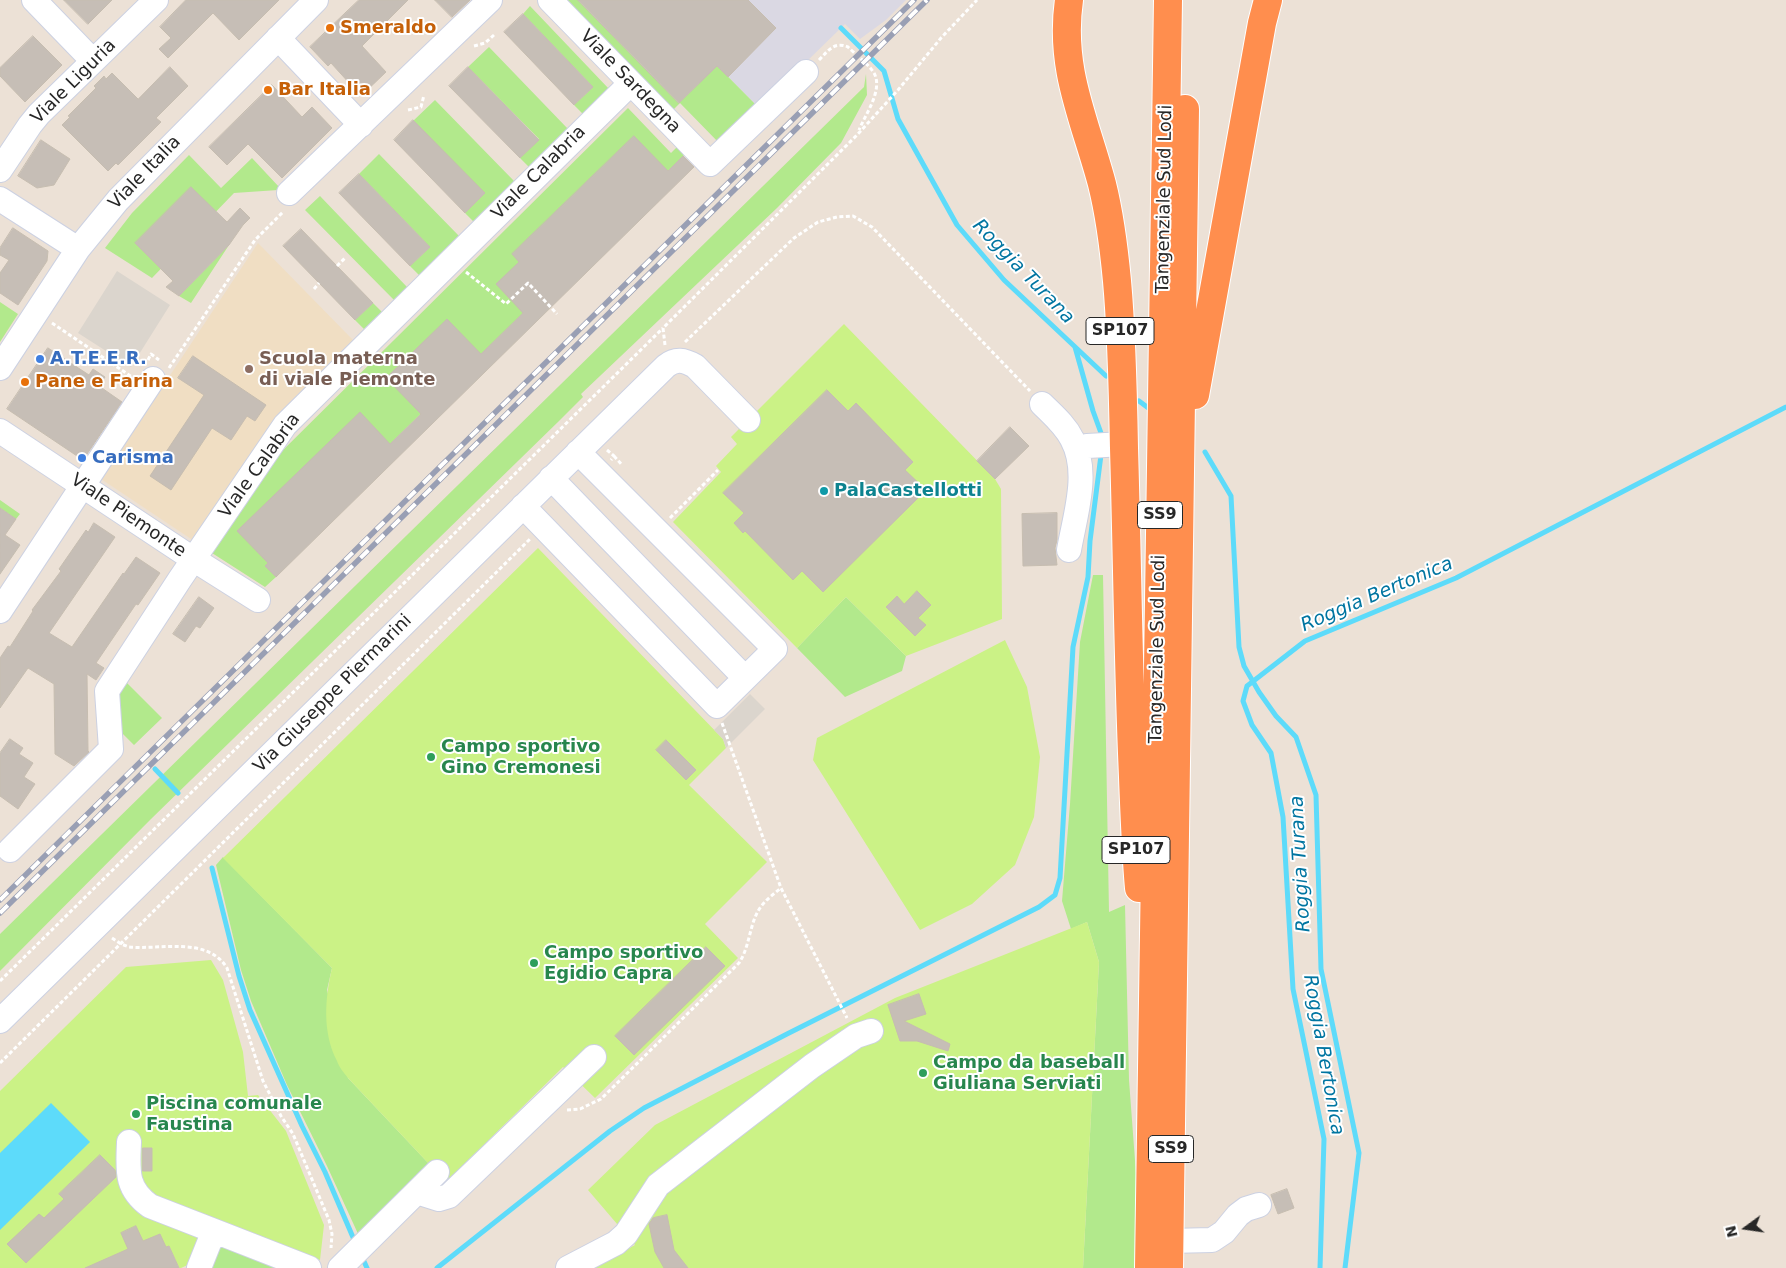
<!DOCTYPE html>
<style>
body{margin:0}
#map{position:relative;width:1786px;height:1268px;overflow:hidden;background:#ece1d6;font-family:"DejaVu Sans",sans-serif}
canvas{display:block}
.north{position:absolute;left:1721px;top:1203px;width:50px;height:50px;-webkit-text-stroke:4px #fff;paint-order:stroke;rotate:256deg;font-size:14px;font-weight:700;line-height:20px;text-align:center;color:#272727}
.north::after{content:'';display:block;margin:auto;width:18px;height:22px;background:#272727;clip-path:polygon(50% 0,100% 100%,50% 72%,0 100%)}
</style>
<div id="map">
<canvas width="1786" height="1268"></canvas>
<div class="north">N</div>
</div>
<script>
const context = document.querySelector('canvas').getContext('2d');
context.lineJoin = 'round';
function paint(path, color) { context.fillStyle = color; context.fill(path, 'evenodd'); }
function stroke(path, color, width, dash) { context.strokeStyle = color; context.lineWidth = width; context.lineCap = dash ? 'butt' : 'round'; context.setLineDash(dash || []); context.stroke(path); }
function drawText(font, color, halo, rows, align = 'center') {
  context.font = font + ' "DejaVu Sans",sans-serif'; context.lineWidth = 4; context.setLineDash([]); context.textBaseline = 'middle'; context.strokeStyle = halo; context.fillStyle = color; for (const [text, x, y, turn = 0] of rows) {
    context.save(); context.translate(x, y); context.rotate((+turn || 0) * Math.PI / 180); context.textAlign = isNaN(turn) ? turn : align; if (halo) context.strokeText(text, 0, 0); context.fillText(text, 0, 0); context.restore();
  }
}
paint(new Path2D(`
 M652,0H906L886,20L860,39L845,24L759,108Z`), '#dad8e3');
paint(new Path2D(`
 M258,243L353,340L277,416L194,541L101,479Z`), '#f0dec3');
paint(new Path2D(`
 M564,0H578L679,103L699,83L652,0L759,108L721,145L680,103L672,111Z
 M530,6L609,89L583,114L574,105L593,87L523,14Z
 M489,47L568,129L529,167L520,158L539,139L468,67Z
 M866,74L867,95L841,143L777,208L581,394L583,397L559,421L151,819L0,971V934L864,87Z
 M435,100L514,181L474,222L465,213L413,121Z
 M628,108L671,153L679,145L700,167L698,169L684,155L266,566L276,577L265,587L212,553L276,457Z
 M379,154L459,236L419,275L410,266L430,247L359,174Z
 M189,155L221,188L252,158L280,188L278,190L234,193L152,278L105,248L132,213Z
 M320,196L407,287L394,300L305,210Z
 M229,245L191,303L179,296Z
 M0,302L18,314L0,342Z
 M373,303L382,312L364,329L355,320Z
 M0,500L20,514L16,519L0,508Z
 M1093,575H1103L1109,912L1125,905L1129,1080L1136,1174V1268H1083L1099,962L1087,922L1071,929L1062,901L1070,804L1080,642Z
 M846,597L906,656L902,671L845,697L797,648Z
 M124,680L162,718L134,745L120,731L116,692Z
 M223,857L332,968L327,990L348,1078L431,1166L359,1236L327,1166L287,1085L251,1001L241,970L216,865Z
 M214,1244L291,1268H205Z`), '#b2e98c');
paint(new Path2D(`
 M844,324L995,479L1001,489L1002,619L906,656L846,597L797,648L673,522L721,472L716,466L737,444L731,437Z
 M538,548L723,739L726,748L689,785L767,862L705,924L738,958L595,1098L563,1067L446,1182L348,1078C344,1073 339,1067 337,1061C322,1032 325,998 332,968L223,858Z
 M1005,640L1027,687L1040,757L1034,817L1015,865L972,904L920,930L813,760L817,738Z
 M1087,922L1099,962L1083,1268H592L635,1245L588,1190L655,1125L895,998Z
 M211,960L223,980L243,1052L248,1096L258,1095L286,1131L324,1225L320,1260L213,1218L192,1263L181,1268H179L169,1246L130,1263L85,1268H0V1091L126,967Z`), '#cbf286');
paint(new Path2D(`
 M117,271L170,305L131,367L78,333Z
 M750,694L765,709L726,748L723,739L714,730Z`), '#dbd5cd');
paint(new Path2D(`
 M51,1103L90,1142L0,1230V1153Z`), '#5ddbfa');
stroke(new Path2D(`
 M841,28L884,71L898,119L957,225L1004,280L1106,376
 M1075,347L1093,411L1101,433
 M1139,401L1151,410
 M1205,452L1231,496L1239,647L1244,666L1259,692L1276,716L1296,737L1316,795L1321,969L1359,1153L1345,1268
 M155,769L178,793
 M212,868L239,976L250,1010L302,1126L325,1172L355,1242
 M362,1257L367,1268
 M437,1268L610,1131L644,1108L787,1034L1039,907L1055,895L1060,878L1073,647L1088,577L1090,541L1101,455
 M1320,1268L1324,1139L1293,989L1283,817L1271,753L1252,725L1243,701L1247,686L1305,641L1456,578L1786,407`), '#5ddbfa', 5);
const building = new Path2D(`
 M64,0H112L88,24Z
 M186,0H279L239,40L213,13L168,58L159,49L171,38L160,27Z
 M359,0H408L362,46L386,72L361,96L331,63L328,66L310,47Z
 M435,0H470L452,17Z
 M578,0H748L776,28L728,77L717,66L679,103Z
 M523,14L593,87L574,105L504,32Z
 M33,36L62,65L25,102L0,76V68Z
 M170,67L188,86L156,118L161,122L118,165L116,163L108,171L62,125L70,117L68,116L96,88L94,86L104,76L106,79L112,73L138,99Z
 M468,67L539,140L520,158L449,86Z
 M272,85L302,117L312,107L332,128L282,178L248,144L227,165L209,147Z
 M413,120L485,193L465,213L394,140Z
 M634,136L668,171L683,156L694,167L276,577L265,566L268,563L237,531L360,412L390,444L421,414L386,378L447,319L481,354L523,313L496,284L519,262L512,254Z
 M41,140L70,159L54,185L37,188L18,176Z
 M359,174L430,247L410,266L339,193Z
 M191,187L227,222L240,208L250,218L243,225L229,245L179,296L166,287L173,281L135,243Z
 M13,228L48,251L47,261L18,305L0,293V273L9,260L0,255V248Z
 M301,229L373,303L355,320L283,246Z
 M48,348L89,375L93,369L105,377L99,386L122,402L83,460L7,409Z
 M193,356L266,405L255,421L247,416L231,440L212,428L171,490L150,476L204,395L178,378Z
 M827,390L848,411L856,403L913,462L905,470L926,490L823,592L802,571L793,580L745,531L743,533L734,523L744,513L723,493Z
 M1010,427L1029,446L995,479L977,461Z
 M0,508L16,519L5,535L20,545L0,574Z
 M1057,513V540L1055,548L1057,565L1023,566L1022,514Z
 M94,523L115,537L49,633L72,647L123,573L124,574L136,557L160,573L138,605L136,604L96,663L104,668L96,680L87,674L88,751L89,752L74,766L55,754L54,684L28,668L0,708V658L8,646L10,647L33,611L32,610L61,571L59,569L86,530L88,532Z
 M917,591L931,605L918,618L926,625L915,636L886,607L897,596L904,604Z
 M199,597L214,608L200,628L196,626L185,642L173,634Z
 M10,739L23,748L19,754L33,763L24,777L35,784L18,809L0,796V753Z
 M666,740L696,770L686,780L656,750Z
 M706,947L725,966L634,1055L615,1036Z
 M919,994L926,1014L904,1021L950,1044L948,1051L917,1041H900L888,1005Z
 M143,1148H152V1171H143Z
 M100,1155L115,1170L116,1177L26,1263L7,1244L39,1214L44,1218L64,1199L59,1194Z
 M1287,1189L1294,1208L1278,1214L1271,1195Z
 M667,1215L674,1250L688,1268H664L655,1252L649,1224L653,1218Z
 M136,1226L143,1241L160,1234L166,1247L169,1246L179,1268H85L128,1249L121,1233Z`);
paint(building, '#c6beb6');
stroke(building, '#c6bdb0', 1);
const minor = new Path2D(`
 M34,0L93,61
 M550,0L710,164L806,72
 M278,38L361,125
 M0,170L30,125L39,114L156,0
 M289,193L490,0
 M0,199L78,249
 M0,368L78,249L118,200L316,0
 M1042,404C1053,415 1065,425 1072,439C1090,472 1075,515 1069,550
 M0,431L193,559L258,600
 M1077,450L1087,446L1124,444
 M551,478L745,678
 M523,506L717,706L775,649L578,452
 M0,611L153,379
 M10,850L111,749L107,691L180,579L285,425L631,83
 M0,1021L666,366C676,358 684,360 695,366L748,420
 M129,1142C128,1170 125,1188 150,1206L222,1234
 M417,1192L439,1199L449,1196L594,1057
 M1169,1241L1212,1240L1224,1232L1238,1215L1246,1209L1259,1205
 M199,1268L211,1238L222,1234L309,1268
 M340,1268L437,1172
 M568,1268L616,1243L626,1234L658,1185L812,1066L856,1036L871,1031`);
const highway = new Path2D(`
 M1069,0C1059,69 1085,120 1102,184C1110,216 1114,249 1117,281C1122,336 1123,392 1124,448C1127,549 1128,651 1132,753C1134,798 1135,843 1139,888
 M1195,395L1262,23L1268,0
 M1149,1268L1168,0
 M1169,1268L1185,109`);
stroke(minor, '#ccd1e2', 26);
stroke(highway, '#fff', 30);
stroke(new Path2D(`
 M474,46L485,43L494,35
 M819,60C828,51 834,41 848,47C855,54 871,66 875,75C882,92 865,115 859,130
 M408,110L421,107L424,95
 M337,266L345,258
 M466,272L506,304L528,283L557,314
 M314,289L319,283
 M52,323L132,377
 M685,342L794,238L818,222L837,217L853,216L872,227L1030,391
 M665,345L663,328L857,135L898,90L941,38L977,0
 M148,360L151,354L159,360
 M169,368L255,240L283,212
 M607,450L614,456L611,460
 M614,456L622,465
 M670,518L718,470
 M722,723L781,888L847,1018
 M112,938L121,944L129,947C161,950 207,936 227,968L263,1081L281,1116L293,1134L329,1220L332,1234L331,1248
 M0,981L663,328
 M0,1063L530,539
 M567,1110L580,1109L601,1099L739,963C751,945 749,920 763,904C768,898 775,893 781,888`), '#fff', 3, [4, 2.5]);
stroke(minor, '#fff', 24);
stroke(highway, '#ff8e4e', 28);
const rail = new Path2D(`
 M0,900L914,0
 M0,913L927,0`);
stroke(rail, '#999fb4', 5.5);
stroke(rail, '#fff', 4, [11]);
for (const [x, y, r, color] of [
 [330,28,5,"#e8710a"],
 [268,90,5,"#e8710a"],
 [40,359,5,"#3f7fe0"],
 [249,369,5,"#8d6e63"],
 [25,382,5,"#e8710a"],
 [82,458,5,"#3f7fe0"],
 [824,491,5,"#0f9aa8"],
 [431,757,5,"#2e9e5b"],
 [534,963,5,"#2e9e5b"],
 [923,1073,5,"#2e9e5b"],
 [136,1114,5,"#2e9e5b"]
]) { const dot = new Path2D(); dot.arc(x, y, r, 0, 2 * Math.PI); context.fillStyle = color; context.fill(dot); stroke(dot, '#fff', 2); }
for (const [x, y, w] of [
 [1120,331,68],
 [1160,515,45],
 [1136,850,68],
 [1171,1149,45]
]) { const box = new Path2D(); box.roundRect(x - w / 2, y - 13.5, w, 27, 4); context.fillStyle = '#fff'; context.fill(box); stroke(box, '#272727', 1); }
drawText('bold 16px', '#272727', null, [
 ["SP107",1120,331],
 ["SS9",1160,515],
 ["SP107",1136,850],
 ["SS9",1171,1149]
]);
drawText('bold 18px', '#c56008', '#fff', [
 ["Smeraldo",340,28],
 ["Bar Italia",278,90],
 ["Pane e Farina",35,382]
], 'left');
drawText('18px', '#272727', '#fff', [
 ["Viale Liguria",74,82,-45],
 ["Viale Sardegna",630,82,46],
 ["Viale Italia",145,173,-46],
 ["Viale Calabria",539,173,-45],
 ["Tangenziale Sud Lodi",1165,199,-89],
 ["Viale Calabria",260,466,-54],
 ["Viale Piemonte",128,516,34],
 ["Tangenziale Sud Lodi",1158,649,-89],
 ["Via Giuseppe Piermarini",333,694,-45]
]);
drawText('bold 18px', '#366cbe', '#fff', [
 ["A.T.E.E.R.",50,359],
 ["Carisma",92,458]
], 'left');
drawText('bold 18px', '#785e54', '#fff', [
 ["Scuola materna",259,359],
 ["di viale Piemonte",259,380]
], 'left');
drawText('bold 18px', '#0d838f', '#fff', [
 ["PalaCastellotti",834,491]
], 'left');
drawText('bold 18px', '#27864d', '#fff', [
 ["Campo sportivo",441,747],
 ["Gino Cremonesi",441,768],
 ["Campo sportivo",544,953],
 ["Egidio Capra",544,974],
 ["Campo da baseball",933,1063],
 ["Giuliana Serviati",933,1084],
 ["Piscina comunale",146,1104],
 ["Faustina",146,1125]
], 'left');
drawText('italic 19px', '#0075a1', '#fff', [
 ["Roggia Turana",1023,272,46],
 ["Roggia Bertonica",1377,595,-23],
 ["Roggia Turana",1301,864,-93],
 ["Roggia Bertonica",1323,1055,80]
]);
</script>
